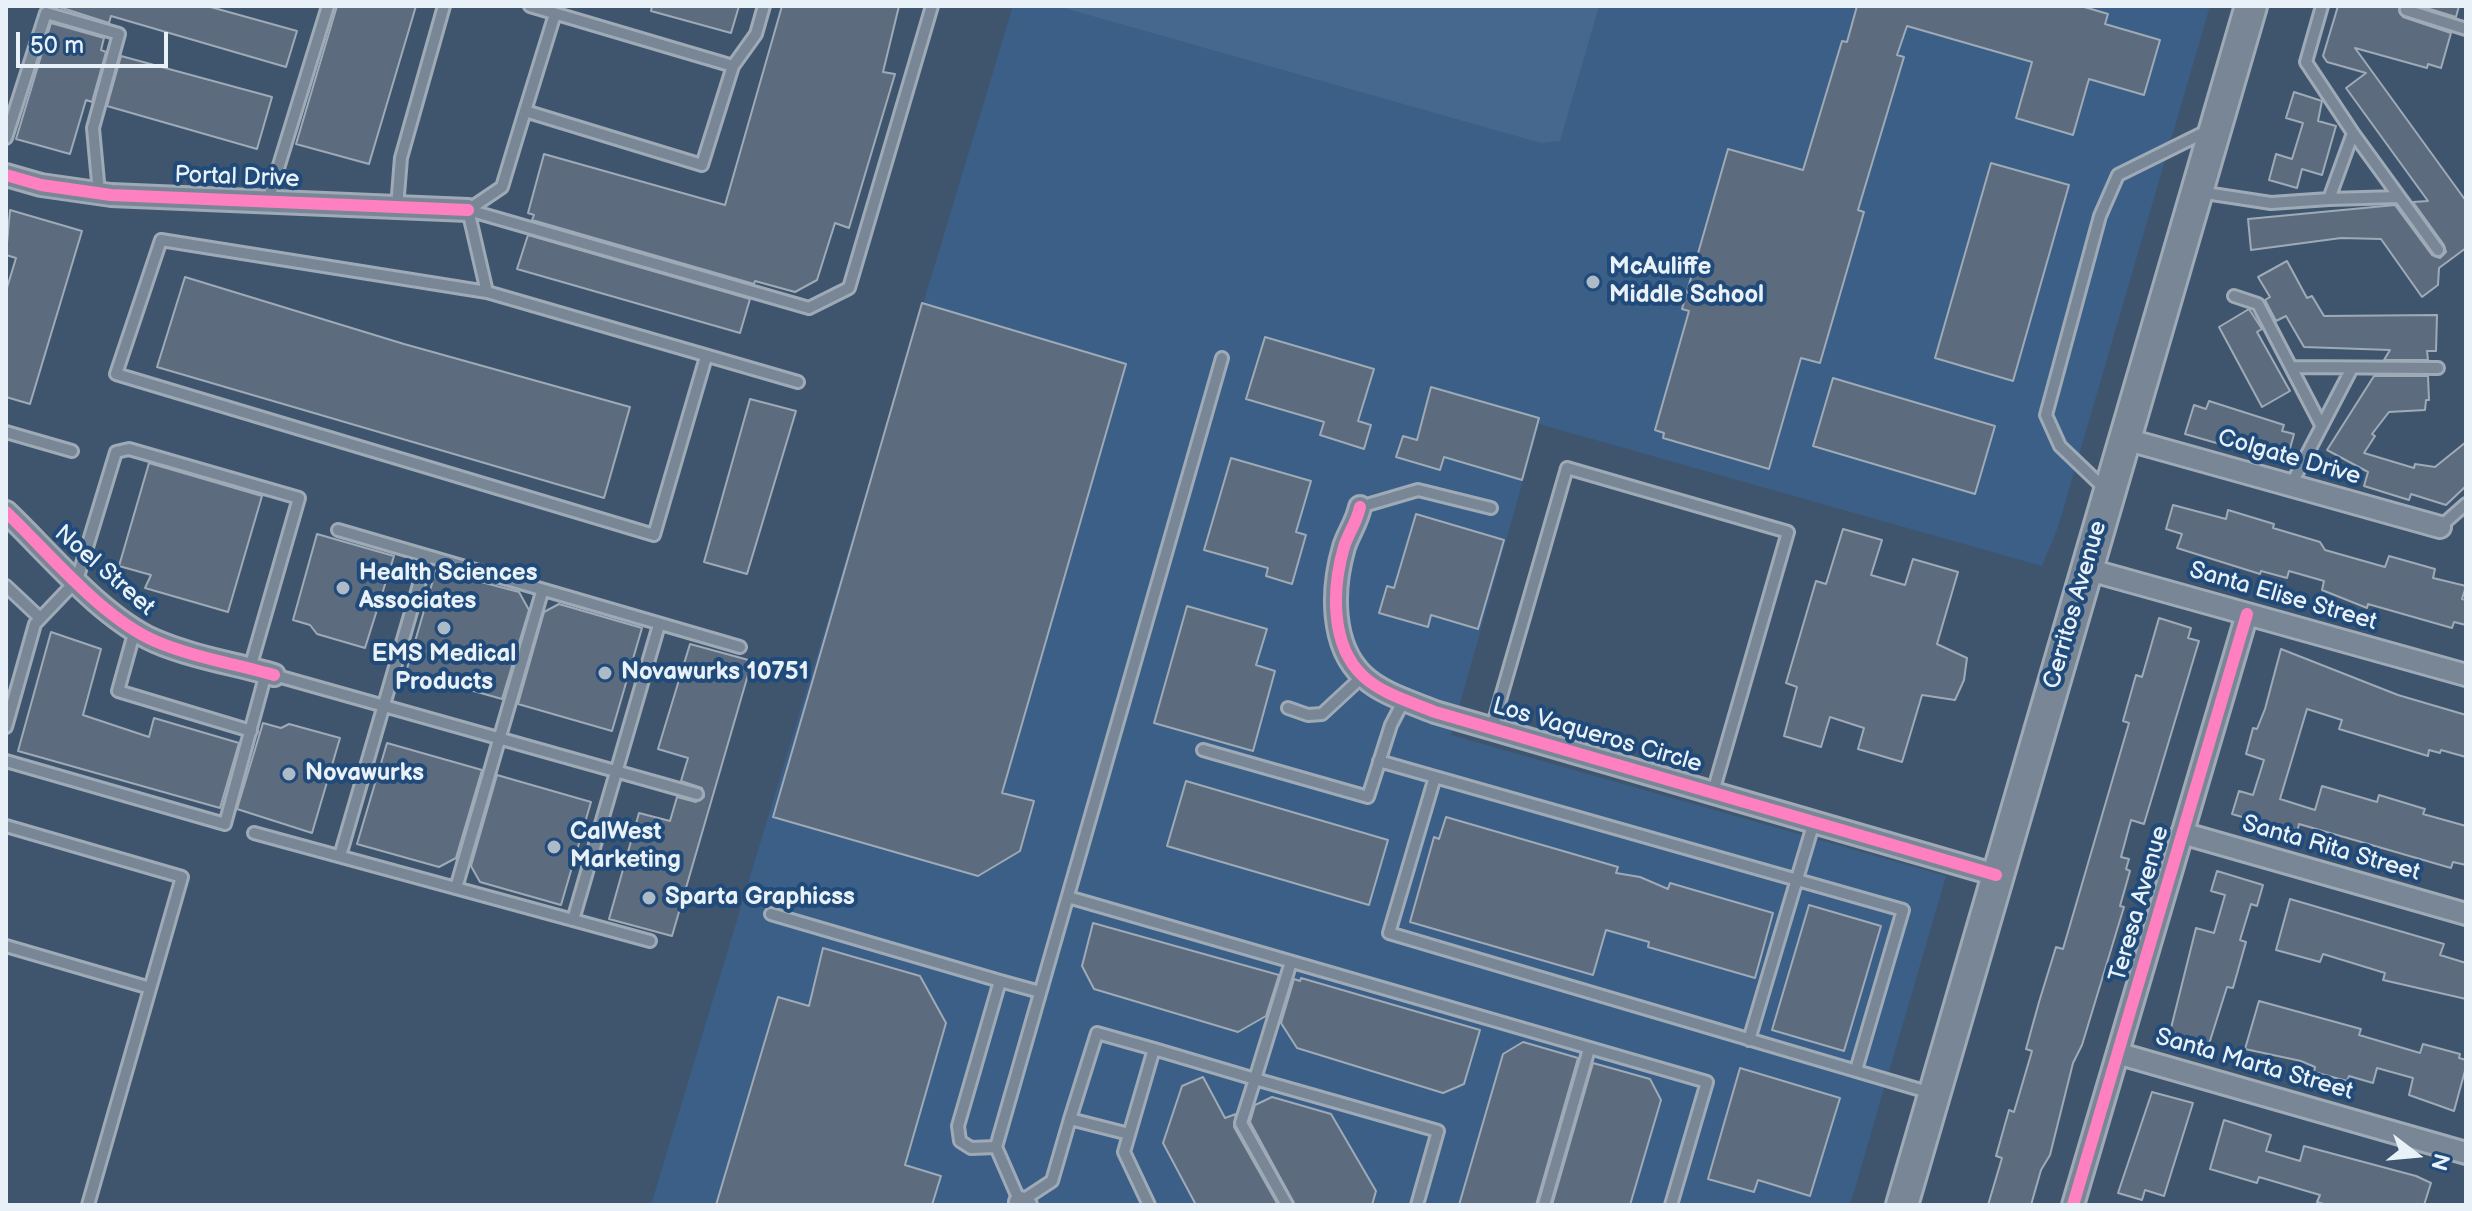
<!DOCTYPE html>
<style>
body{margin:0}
#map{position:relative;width:2472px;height:1211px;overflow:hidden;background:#3f556e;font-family:"Balsamiq Sans",sans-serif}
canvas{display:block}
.frame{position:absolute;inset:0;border:8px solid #e8f1f8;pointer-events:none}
.north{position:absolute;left:2376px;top:1115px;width:80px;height:80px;-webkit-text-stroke:6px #1f4a7a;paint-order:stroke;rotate:106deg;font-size:22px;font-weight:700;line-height:32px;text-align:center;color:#e8f1f8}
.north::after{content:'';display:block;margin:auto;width:28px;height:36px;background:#e8f1f8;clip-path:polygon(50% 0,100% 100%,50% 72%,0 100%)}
.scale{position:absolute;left:16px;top:32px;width:152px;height:36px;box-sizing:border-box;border:4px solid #e8f1f8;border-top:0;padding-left:10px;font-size:24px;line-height:28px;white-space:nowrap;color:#e8f1f8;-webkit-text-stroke:6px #1f4a7a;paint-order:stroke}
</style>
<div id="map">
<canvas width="2472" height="1211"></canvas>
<div class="frame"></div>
<div class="north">N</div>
<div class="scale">50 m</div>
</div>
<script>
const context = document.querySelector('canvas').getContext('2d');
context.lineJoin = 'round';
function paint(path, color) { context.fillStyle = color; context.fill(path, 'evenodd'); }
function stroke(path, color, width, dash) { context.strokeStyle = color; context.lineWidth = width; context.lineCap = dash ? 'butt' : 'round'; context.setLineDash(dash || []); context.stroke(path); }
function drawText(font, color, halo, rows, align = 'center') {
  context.font = font + ' "Balsamiq Sans",sans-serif'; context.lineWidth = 8; context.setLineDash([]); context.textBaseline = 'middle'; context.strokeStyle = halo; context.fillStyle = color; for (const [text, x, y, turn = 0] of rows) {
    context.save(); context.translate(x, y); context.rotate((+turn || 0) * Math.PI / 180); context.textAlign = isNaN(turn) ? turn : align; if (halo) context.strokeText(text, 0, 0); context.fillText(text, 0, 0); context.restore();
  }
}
paint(new Path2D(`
 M1013,6H2210L2058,527L2042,566L1539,424L1451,735L1946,876L1850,1205H651Z`), '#3b5f87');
paint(new Path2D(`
 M1057,6H1599L1560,141L1541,143Z`), '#46688e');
const building = new Path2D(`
 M56,6H207L297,31L286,67L111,16L109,23Z
 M337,6H416L369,164L296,144Z
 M652,6H739L731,33L651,11Z
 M782,6H899L883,72L895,74L849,228L835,223L817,280L795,292L755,281L754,284L532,220L534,215L528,213L544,154L725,205Z
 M1857,6H2081L2108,14L2105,24L2160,40L2144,95L2089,79L2073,135L2016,118L2032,62L1907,26L1897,55L1904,57L1858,210L1864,212L1820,363L1801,358L1769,469L1663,438L1664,433L1655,430L1689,311L1682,309L1728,149L1803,170L1842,41L1847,42Z
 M2338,6H2399L2403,17L2451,33L2441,68L2428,64L2427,68L2355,48L2466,201V248L2439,268L2438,285L2422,297L2381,239L2341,238L2251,250L2248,219L2395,205L2432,255L2440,258L2446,252L2444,245L2413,202L2428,201L2346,88L2366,73L2327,62L2323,56Z
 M2420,6H2459L2456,17Z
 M51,23L104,38L101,50L106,52L92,102L86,100L70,154L16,139Z
 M121,56L272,97L257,149L107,106Z
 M2294,92L2322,101L2318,121L2336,126L2322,175L2302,169L2297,188L2269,180L2276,154L2292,159L2303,123L2286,118Z
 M1991,163L2069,185L2013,381L1935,358Z
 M10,210L82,231L30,404L6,397V291L16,258L6,255Z
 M528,235L750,299L740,333L517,269Z
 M2287,261L2307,298L2312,296L2324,316L2437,315L2436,351H2427L2428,360H2384L2390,350L2304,347L2286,316L2276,321L2265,300L2270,297L2258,277Z
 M185,277L404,344L630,407L604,498L157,367Z
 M922,303L1126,364L1002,793L1034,801L1020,851L978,876L773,817Z
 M2249,309L2262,329L2257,332L2290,391L2262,407L2219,327Z
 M1265,337L1374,369L1358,421L1371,425L1364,449L1320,435L1324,422L1246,399Z
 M2374,376H2428L2429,400H2426L2425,410L2389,412L2372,434L2375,436L2364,453L2414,468L2415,464L2435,467L2466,442V486L2446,505L2411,494L2409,500L2364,486L2368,472L2327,450Z
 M1833,378L1995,426L1975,494L1813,446Z
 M1431,387L1539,418L1522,480L1444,457L1440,470L1396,457L1403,436L1417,440Z
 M750,399L796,411L747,574L704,562Z
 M2209,401L2284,425L2282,431L2294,434L2286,463L2185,434L2194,405L2206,409Z
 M1231,458L1311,481L1296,532L1306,535L1292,584L1266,576L1268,568L1204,550Z
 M149,463L262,496L228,612L145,588L151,575L119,566Z
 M2173,505L2226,519L2228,510L2274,524L2273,528L2320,542L2325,550L2385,567L2389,556L2435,569L2433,578L2466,586L2462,599L2466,600V625L2454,622L2452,628L2368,604L2367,608L2322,590L2324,581L2289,571L2287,578L2261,571L2260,574L2177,548L2182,534L2166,529Z
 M1416,514L1504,540L1478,629L1431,615L1428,627L1379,613L1387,586L1394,588Z
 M1843,529L1882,540L1871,575L1905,585L1913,559L1958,572L1937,644L1967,658L1964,680L1955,700L1922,695L1902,762L1858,749L1864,728L1830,717L1821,747L1784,736L1797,687L1786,683L1816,581L1826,584Z
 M317,534L394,556L365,648L317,634L310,625L293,620Z
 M436,570L519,592L529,610L502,699L406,672Z
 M559,604L642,628L612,731L518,704L544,612Z
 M1187,606L1267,629L1256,665L1275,671L1253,751L1154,723Z
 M2159,618L2191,628L2188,638L2199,641L2144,824L2131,820L2121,857L2129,859L2126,869L2130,871L2120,906L2124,907L2082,1045L2073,1063L2050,1155L2041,1170L2031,1205H1988L2002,1158L1996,1156L2009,1110L2014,1112L2032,1051L2026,1049L2039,1002L2056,947L2063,949L2129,723L2123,721L2136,675L2142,677Z
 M51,632L101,649L83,715L149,737L154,718L239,743L220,808L18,751Z
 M690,644L752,661L672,936L609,919L639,813L670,821L677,797L696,802L704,797L702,788L681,781L688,758L658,749Z
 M2281,649L2398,695L2466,715V757L2441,750L2440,753L2429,750L2428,756L2339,729L2342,720L2307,709L2280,799L2315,810L2322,786L2377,802L2379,795L2425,809L2423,814L2466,826V865L2453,862L2451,868L2299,824L2297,833L2232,814L2239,791L2253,795L2264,760L2246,754L2253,728L2257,729L2265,709Z
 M263,723L281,728L289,724L340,738L312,833L237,809Z
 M387,743L482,770L456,858L439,867L357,844Z
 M497,775L591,802L561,905L480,882L471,866Z
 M1186,781L1388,840L1369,905L1167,846Z
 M1446,817L1618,867L1616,873L1640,877L1668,889L1670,883L1773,913L1755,978L1648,947L1649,942L1606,930L1593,975L1410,922L1434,837L1439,839Z
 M2217,871L2263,885L2257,906L2251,904L2240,940L2246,942L2233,988L2227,987L2209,1044L2170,1032L2196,928L2214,933L2225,895L2211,891Z
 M2290,899L2444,944L2440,955L2466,963V999L2383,980L2385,973L2323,954L2320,962L2276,950Z
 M1809,905L1881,926L1844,1051L1772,1030Z
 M1093,923L1279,975L1266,1016L1238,1032L1094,989L1082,966Z
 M823,948L920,976L946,1023L905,1165L941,1176L932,1205H716L778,997L809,1006Z
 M1301,978L1480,1030L1464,1084L1443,1093L1297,1048L1281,1023L1294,979L1300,981Z
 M2259,1001L2361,1029L2359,1035L2420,1053L2423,1044L2460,1054L2459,1058L2466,1060V1067L2454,1111L2409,1095L2413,1078L2377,1068L2373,1083L2349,1076L2347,1081L2314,1072L2315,1067L2301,1061L2245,1049Z
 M1523,1042L1578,1058L1536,1205H1459L1503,1054Z
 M1593,1063L1650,1079L1661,1100L1630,1205H1552Z
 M1740,1068L1840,1098L1810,1196L1758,1180L1754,1192L1708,1179Z
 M1203,1077L1225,1118L1236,1114L1234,1127L1278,1205H1196L1163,1143L1182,1086Z
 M2152,1092L2193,1103L2164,1196L2145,1190L2142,1200L2118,1193Z
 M1272,1097L1331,1114L1376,1191L1372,1205H1295L1250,1122L1255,1105Z
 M2224,1120L2271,1135L2266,1151L2300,1161L2304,1146L2416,1176L2431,1183L2424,1205H2327L2317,1202L2320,1195L2259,1177L2257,1183L2210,1169Z`);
paint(building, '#5c6c7e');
stroke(building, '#9faab7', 2);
const service = new Path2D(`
 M2406,10L2466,29
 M733,66L756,34L764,6
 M525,111L555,14
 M2353,133L2438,250
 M6,138L46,13L119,34L93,128L99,193
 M2199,192L2271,203L2329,199L2353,133L2306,62L2322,6
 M2329,199L2398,197
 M268,201L328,6
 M397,207L401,158L444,6
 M468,210L809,308L849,288L932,6
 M468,210L502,187L525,111L702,165L733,66L530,6
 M468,210L487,292L798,382
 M487,292L161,240L116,374L654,535L706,357
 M2234,296L2258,304L2320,423
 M2291,367L2438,368
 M6,432L72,451
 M2291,485L2352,368
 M2106,490L2060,446L2046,415L2100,216L2118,175L2207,131
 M1360,507L1418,490L1491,508
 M2440,527L2466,504
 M338,530L740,647
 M6,586L40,618
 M135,630L118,691L251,731
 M274,675L697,794
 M1288,708L1308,715L1322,714L1363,676
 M6,727L35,624L77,580L116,452L129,449L299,498L250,668
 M1492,728L1567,468L1788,532L1713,792
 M1203,750L1368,797L1391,725L1404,700
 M6,761L225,824L266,673
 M1379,761L1435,777
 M6,826L182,877L88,1205
 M254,833L650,941
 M340,856L427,557
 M456,888L542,592
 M1068,897L1707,1082L1671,1205
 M771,914L1000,981
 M573,920L659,625
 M6,946L150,988
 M1749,1040L1814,822
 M1856,1070L1903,910L1435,777L1389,933L1931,1093
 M1070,1119L1052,1181L1020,1202L996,1147L1222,358
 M1129,1134L1070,1119L1097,1033L1154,1049
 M996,1147L971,1148L960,1141L958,1126L1000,981L1040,992
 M1149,1205L1124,1152L1154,1049L1255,1079L1291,962
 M1287,1205L1241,1123L1255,1079L1438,1131L1417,1205
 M1544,1205L1589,1049`);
const minor = new Path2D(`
 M6,175L41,185L111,195L468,210
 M2125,439L2440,527
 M1360,507C1357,522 1348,534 1344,547C1332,588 1330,645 1363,676C1382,694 1411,702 1435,712L1996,875
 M6,512C49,553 101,617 155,641C192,657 236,664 274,675
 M2086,569L2466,675
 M2182,833L2466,914
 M2120,1054L2466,1153
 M1020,1202L1026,1205
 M2073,1205L2247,614`);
const secondary = new Path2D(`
 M1902,1205L2251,6`);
stroke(service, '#9faab7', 16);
stroke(minor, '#9faab7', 26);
stroke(secondary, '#9faab7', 36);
stroke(service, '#798695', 10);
stroke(minor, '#798695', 20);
stroke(secondary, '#798695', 30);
stroke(new Path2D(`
 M6,175L41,185L111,195L468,210
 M1360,507C1357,522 1348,534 1344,547C1332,588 1330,645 1363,676C1382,694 1411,702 1435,712L1996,875
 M6,512C49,553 101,617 155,641C192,657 236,664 274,675
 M2073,1205L2247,614`), '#ff80c0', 12);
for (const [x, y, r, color] of [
 [1593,282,8,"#adbac8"],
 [343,588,8,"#adbac8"],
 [444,628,8,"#adbac8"],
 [605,673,8,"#adbac8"],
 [289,774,8,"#adbac8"],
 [554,847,8,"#adbac8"],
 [649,898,8,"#adbac8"]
]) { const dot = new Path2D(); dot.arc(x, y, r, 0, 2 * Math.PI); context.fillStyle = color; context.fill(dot); stroke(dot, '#1f4a7a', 3); }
drawText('24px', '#e8f1f8', '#1f4a7a', [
 ["Portal Drive",237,178,2],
 ["Colgate Drive",2289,458,16],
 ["Noel Street",104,571,41],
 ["Santa Elise Street",2283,597,16],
 ["Cerritos Avenue",2076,605,-74],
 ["Los Vaqueros Circle",1597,736,16],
 ["Santa Rita Street",2331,849,16],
 ["Teresa Avenue",2140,904,-74],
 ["Santa Marta Street",2254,1065,16]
]);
drawText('bold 24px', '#e8f1f8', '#1f4a7a', [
 ["McAuliffe",1609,268],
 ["Middle School",1609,296],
 ["Health Sciences",359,574],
 ["Associates",359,602],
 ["EMS Medical",444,655,"center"],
 ["Products",444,683,"center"],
 ["Novawurks 10751",621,673],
 ["Novawurks",305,774],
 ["CalWest",570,833],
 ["Marketing",570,861],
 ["Sparta Graphicss",665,898]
], 'left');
</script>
